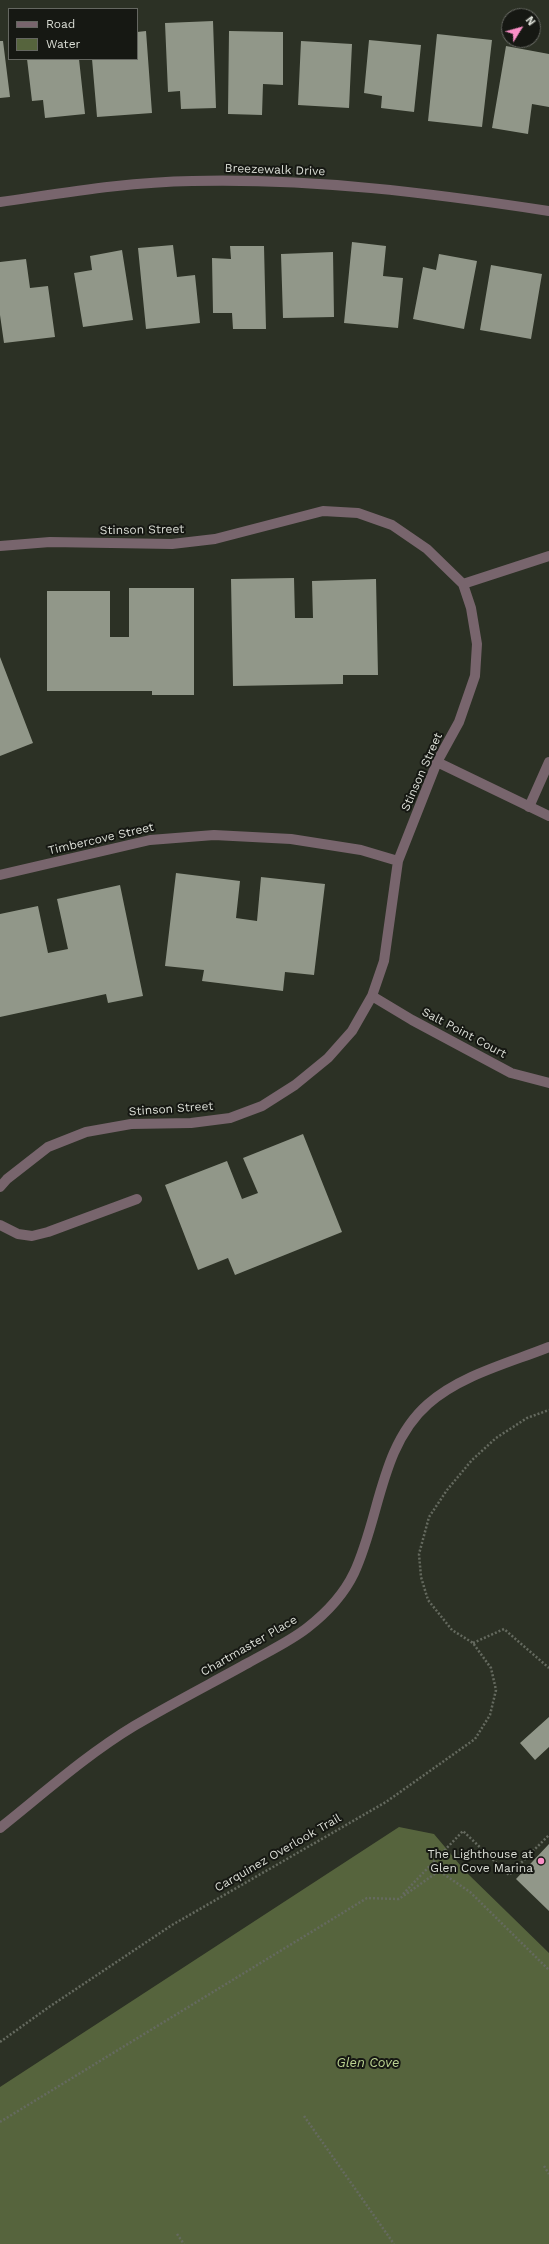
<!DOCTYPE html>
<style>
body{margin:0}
#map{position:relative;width:549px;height:2244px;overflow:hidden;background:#2c3125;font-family:"Work Sans",sans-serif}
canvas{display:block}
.legend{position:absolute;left:8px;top:8px;width:130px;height:52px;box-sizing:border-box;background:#161813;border:1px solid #656761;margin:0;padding:5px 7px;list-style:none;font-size:12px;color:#dbded6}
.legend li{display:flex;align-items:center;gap:8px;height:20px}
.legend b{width:20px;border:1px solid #656761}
.north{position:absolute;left:501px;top:8px;width:40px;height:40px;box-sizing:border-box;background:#161813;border:1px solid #656761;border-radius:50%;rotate:53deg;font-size:11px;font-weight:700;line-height:16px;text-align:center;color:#dbded6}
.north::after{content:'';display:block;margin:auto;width:14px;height:18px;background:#fa8fc7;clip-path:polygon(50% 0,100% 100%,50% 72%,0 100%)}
</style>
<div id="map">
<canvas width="549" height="2244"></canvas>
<ul class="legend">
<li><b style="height:5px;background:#78656d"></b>Road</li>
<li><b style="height:11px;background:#56643d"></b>Water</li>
</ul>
<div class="north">N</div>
</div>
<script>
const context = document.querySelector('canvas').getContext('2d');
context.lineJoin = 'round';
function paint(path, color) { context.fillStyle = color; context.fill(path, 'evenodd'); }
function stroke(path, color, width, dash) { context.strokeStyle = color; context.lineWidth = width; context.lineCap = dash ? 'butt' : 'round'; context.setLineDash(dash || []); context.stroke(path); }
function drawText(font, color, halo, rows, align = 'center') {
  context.font = font + ' "Work Sans",sans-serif'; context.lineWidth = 4; context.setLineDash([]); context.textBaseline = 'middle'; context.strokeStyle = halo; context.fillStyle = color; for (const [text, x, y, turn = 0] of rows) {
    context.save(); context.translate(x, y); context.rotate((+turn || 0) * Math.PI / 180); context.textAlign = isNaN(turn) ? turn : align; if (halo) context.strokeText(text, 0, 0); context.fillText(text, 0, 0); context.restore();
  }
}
paint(new Path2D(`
 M399,1827L434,1834L466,1872L549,1953V2244H0V2087Z`), '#56643d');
paint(new Path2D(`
 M213,21L216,108L181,109L180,91L168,92L165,23Z
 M146,31L152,113L97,117L92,59H137V32Z
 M229,31L283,32V85L263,84L262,115L228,114Z
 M437,34L492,40L482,127L428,121Z
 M369,40L421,45L414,112L381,108L382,96L364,93Z
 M0,41H3L10,97L0,98Z
 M301,41L352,44L349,108L298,105Z
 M506,46L549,54V107L532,104L528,134L492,128Z
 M27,59H79L85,114L45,118L43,100L32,101Z
 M352,242L386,246L383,276L403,278L398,328L344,323Z
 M173,245L177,277L195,275L200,323L146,329L138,248Z
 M230,246H264L266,329H233L232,313H213L212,258L231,259Z
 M122,250L133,320L83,327L74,273L92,270L90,256Z
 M333,252L334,317L283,318L281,254Z
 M439,254L477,261L464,329L413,319L423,267L436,270Z
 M26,259L30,288L48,286L55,337L4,343L0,315V262Z
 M491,265L542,274L531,339L480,330Z
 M294,578L295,618H313L312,581L376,579L378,675H343V684L233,686L231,579Z
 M129,588H194V695H152V691H47V591H110V637H129Z
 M0,657L33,743L0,756Z
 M176,873L240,881L236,918L257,921L261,877L325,884L314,975L285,972L283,991L202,981L204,970L165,966Z
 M120,885L143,996L108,1003L106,994L0,1017V914L38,906L48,953L68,949L57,899Z
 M303,1134L342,1232L235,1275L228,1258L198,1270L165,1185L227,1161L242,1199L258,1193L243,1158Z
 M549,1717V1747L535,1760L520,1743Z
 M549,1844V1911L516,1879Z`), '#919789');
stroke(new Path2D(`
 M473,1643L504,1629L549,1668
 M403,1894L463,1831L509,1875L549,1835
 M0,2042L49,2007L172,1925L386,1802L475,1739L490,1715L496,1690L491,1668L473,1643L452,1630L428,1600L421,1577L419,1554L429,1517L447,1490L472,1460L496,1438L527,1418L549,1410
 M304,2116L394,2244
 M0,2122L367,1898L399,1899L439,1871L470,1892L549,1970
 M544,2166L549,2174
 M177,2234L184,2244`), '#656a5f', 2.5, [2, 2]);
stroke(new Path2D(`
 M529,807L549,762
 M0,1225L18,1234L32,1236L48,1232L137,1199`), '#78656d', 10);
stroke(new Path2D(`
 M0,202C64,193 128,182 192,181C312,178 431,193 549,211
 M0,546L50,542L172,544L215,539L323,511L358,513L392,525L427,549L463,584L471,608L477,644L475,676L459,722L437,762L398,861L384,961L372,996L352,1031L328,1058L295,1085L262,1106L230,1118L191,1123L131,1124L86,1132L48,1147L7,1179L0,1187
 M463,584L549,556
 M437,762L549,816
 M0,875L150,840L214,835L291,839L361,850L398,861
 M372,996L412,1020L511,1073L549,1083
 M0,1828C44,1793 86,1755 134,1726C171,1704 210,1684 248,1663C267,1652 289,1642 307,1628C325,1614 344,1594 354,1573C380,1518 380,1446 428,1404C461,1375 509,1363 549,1347`), '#78656d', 10);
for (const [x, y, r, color] of [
 [541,1861,4,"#fa8fc7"]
]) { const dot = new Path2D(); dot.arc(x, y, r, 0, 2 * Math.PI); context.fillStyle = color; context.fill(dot); stroke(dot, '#161813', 1.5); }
drawText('12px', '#dbded6', '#161813', [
 ["Breezewalk Drive",275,170,2],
 ["Stinson Street",142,530,-1],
 ["Stinson Street",422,772,-66],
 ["Timbercove Street",101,839,-13],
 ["Salt Point Court",464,1033,28],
 ["Stinson Street",171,1109,-4],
 ["Chartmaster Place",249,1646,-30],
 ["Carquinez Overlook Trail",278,1853,-30]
]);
drawText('12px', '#dbded6', '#161813', [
 ["The Lighthouse at",533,1854],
 ["Glen Cove Marina",533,1868]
], 'right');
drawText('italic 13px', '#bcd492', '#161813', [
 ["Glen Cove",368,2063]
]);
</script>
